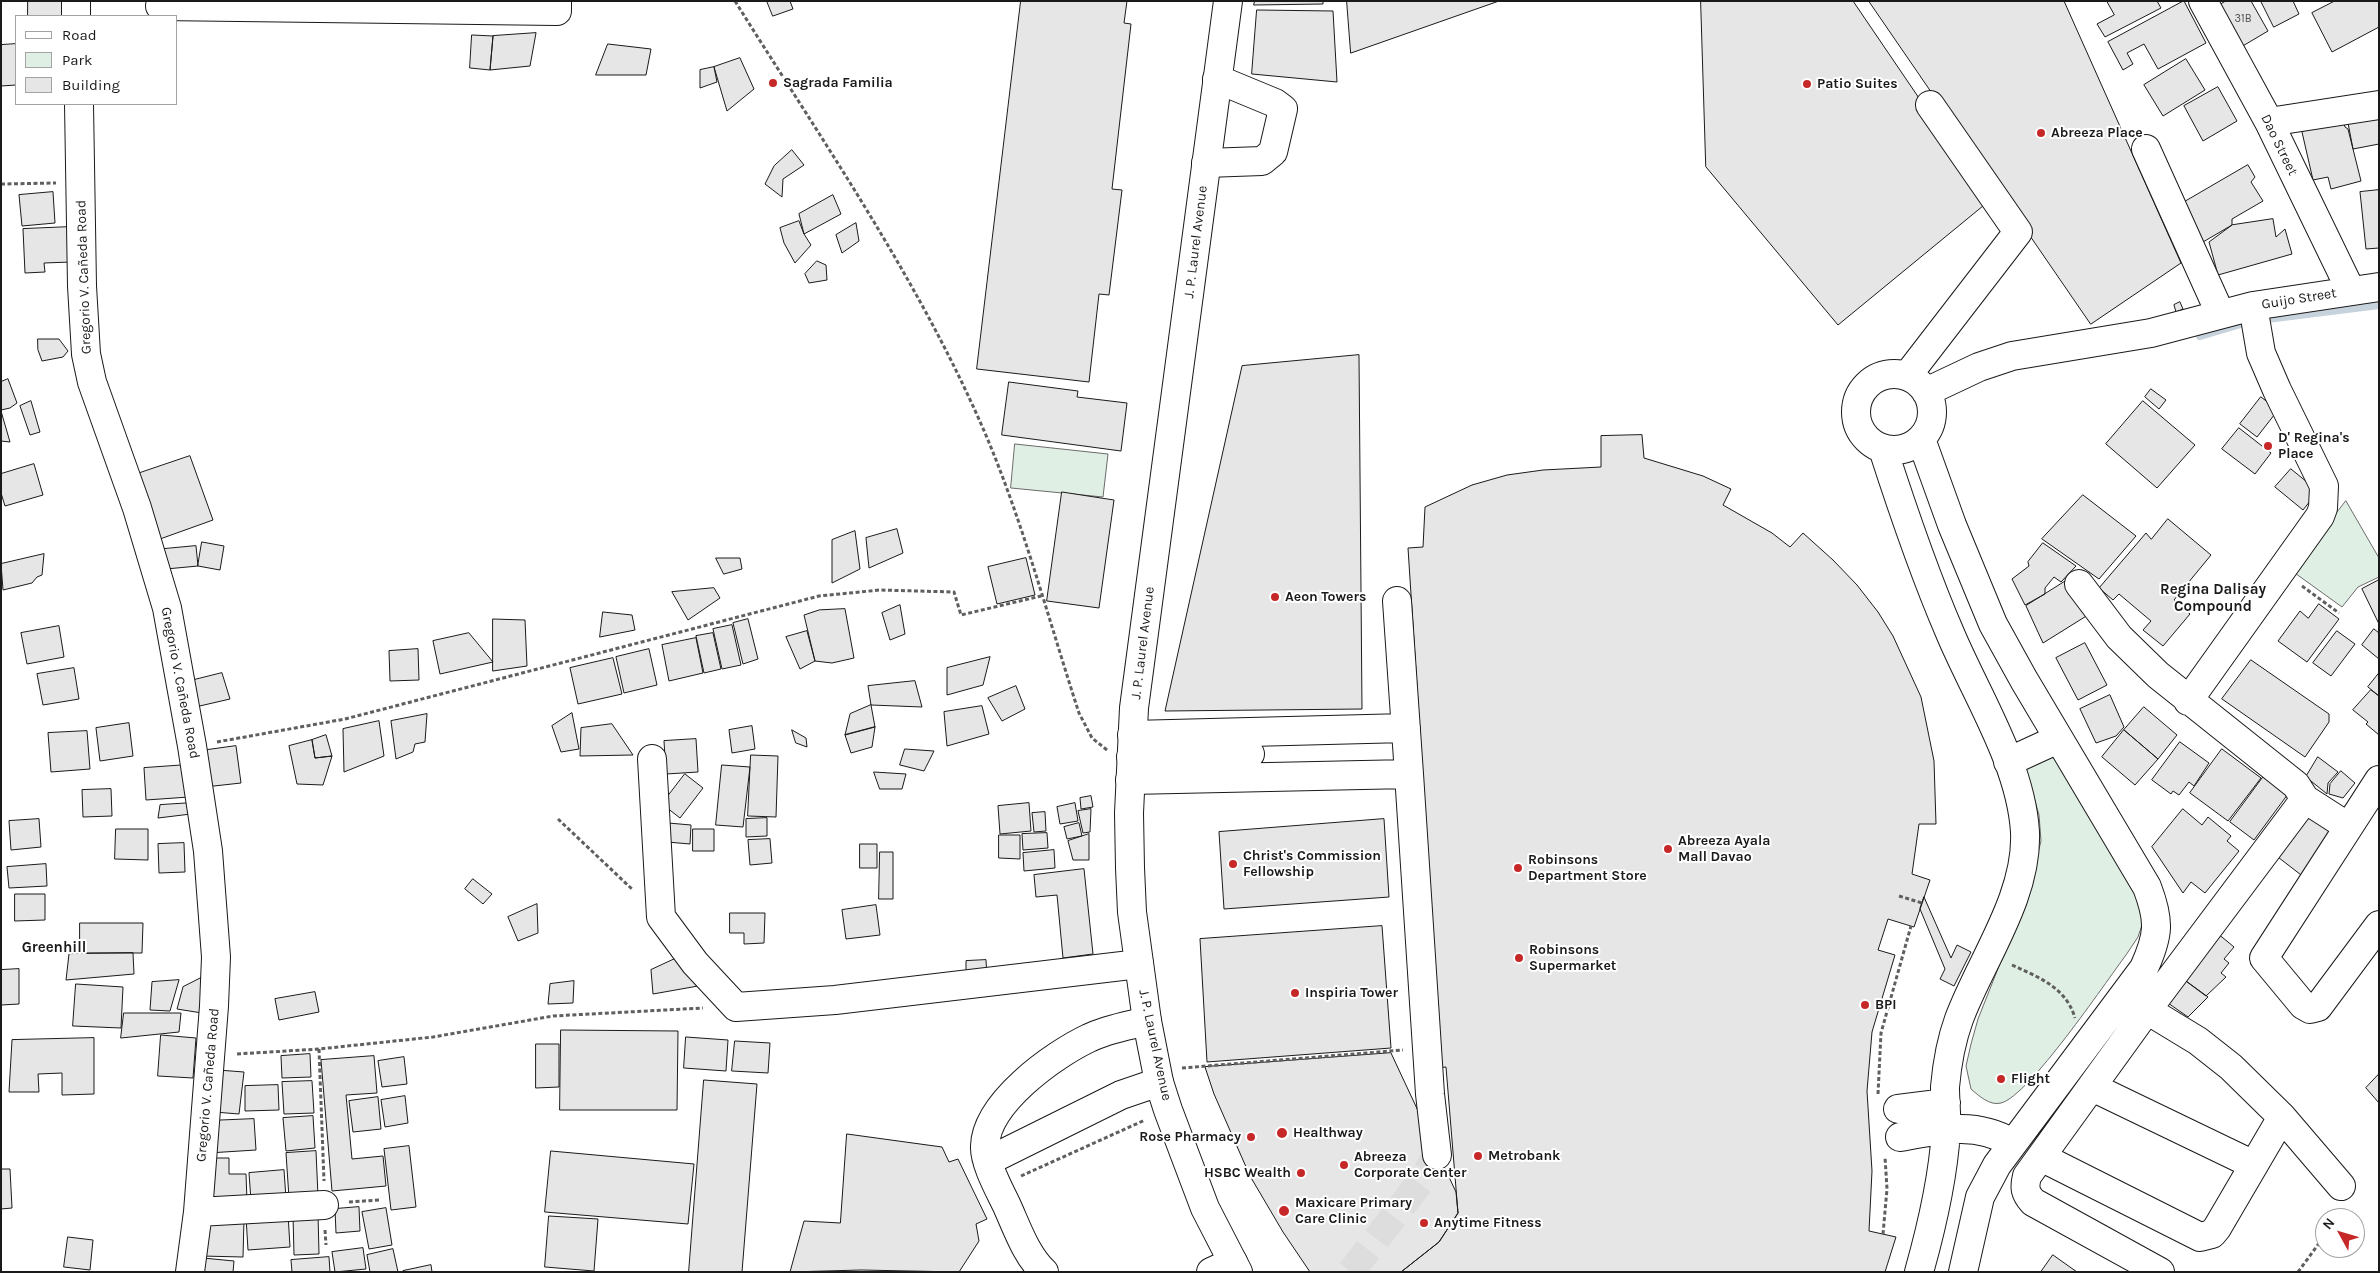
<!DOCTYPE html>
<meta charset="utf-8">
<style>
body{margin:0}
#map{position:relative;width:2380px;height:1273px;overflow:hidden;background:#fff;font-family:Karla,sans-serif}
canvas{display:block}
.frame{position:absolute;inset:0;border:2px solid #1a1a1a;pointer-events:none}
.legend{position:absolute;left:15px;top:15px;width:162px;height:90px;box-sizing:border-box;background:#fff;border:1px solid #a3a3a3;margin:0;padding:6px 9px;list-style:none;font-size:15px;color:#1a1a1a}
.legend li{display:flex;align-items:center;gap:10px;height:25px}
.legend b{width:25px;border:1px solid #a3a3a3}
.north{position:absolute;left:2315px;top:1208px;width:50px;height:50px;box-sizing:border-box;background:#fff;border:1px solid #a3a3a3;border-radius:50%;rotate:309deg;font-size:14px;font-weight:700;line-height:20px;text-align:center;color:#1a1a1a}
.north::after{content:'';display:block;margin:auto;width:18px;height:22px;background:#c62828;clip-path:polygon(50% 0,100% 100%,50% 72%,0 100%)}
</style>
<div id="map">
<canvas width="2380" height="1273"></canvas>
<div class="frame"></div>
<ul class="legend">
<li><b style="height:6px;background:#fff"></b>Road</li>
<li><b style="height:14px;background:#e0efe3"></b>Park</li>
<li><b style="height:14px;background:#e6e6e6"></b>Building</li>
</ul>
<div class="north">N</div>
</div>
<script>
const context = document.querySelector('canvas').getContext('2d');
context.lineJoin = 'round';
function paint(path, color) { context.fillStyle = color; context.fill(path, 'evenodd'); }
function stroke(path, color, width, dash) { context.strokeStyle = color; context.lineWidth = width; context.lineCap = dash ? 'butt' : 'round'; context.setLineDash(dash || []); context.stroke(path); }
function drawText(font, color, halo, rows, align = 'center') {
  context.font = font + ' Karla,sans-serif'; context.lineWidth = 4; context.setLineDash([]); context.textBaseline = 'middle'; context.strokeStyle = halo; context.fillStyle = color; for (const [text, x, y, turn = 0] of rows) {
    context.save(); context.translate(x, y); context.rotate((+turn || 0) * Math.PI / 180); context.textAlign = isNaN(turn) ? turn : align; if (halo) context.strokeText(text, 0, 0); context.fillText(text, 0, 0); context.restore();
  }
}
const green = new Path2D(`
 M1015,444L1108,454L1103,497L1011,488Z
 M2346,501L2379,558V577L2358,587L2342,607L2292,571Z
 M2055,754L2136,893L2143,922L2138,937L2126,955C2105,983 2029,1096 2001,1103C1990,1106 1979,1096 1971,1089L1966,1066L1971,1044L1978,1019L2028,893L2041,841L2039,815L2025,766Z`);
paint(green, '#e0efe3');
stroke(green, '#6a6a6a', 1);
stroke(new Path2D(`
 M2200,336L2251,321L2379,305`), '#c6d2dc', 8);
const building = new Path2D(`
 M28,1H62L63,16H28Z
 M767,1H790L793,9L773,16Z
 M1021,1H1127L1124,23L1131,24L1112,189L1122,190L1109,295L1099,294L1089,382L977,369Z
 M1255,1H1323V4L1254,5Z
 M1347,1H1499L1351,53Z
 M1701,1H1853L1989,201L1838,325L1706,167Z
 M1869,1H2064L2181,263L2091,324Z
 M2107,1H2157L2161,8L2105,37L2097,24L2114,15Z
 M2184,1L2206,43L2158,69L2144,44L2127,53L2133,64L2123,70L2108,42Z
 M2226,1H2251L2268,31L2241,47L2218,6Z
 M2261,1H2293L2299,14L2274,27Z
 M2335,1H2379V27L2332,52L2312,13Z
 M1257,10L1333,11L1337,82L1252,74Z
 M536,33L530,66L490,70L493,36Z
 M472,35L493,36L490,70L470,68Z
 M16,44V85L1,86V45Z
 M608,44L651,49L646,75H596Z
 M740,58L754,89L727,111L714,67Z
 M2186,59L2205,90L2163,116L2144,85Z
 M714,67L717,82L700,88V70Z
 M2218,87L2237,121L2203,141L2184,106Z
 M2379,109V144L2353,149L2348,123Z
 M2342,117L2345,127L2348,129L2361,181L2331,189L2328,177L2313,180L2302,132Z
 M792,150L804,165L783,179L782,197L765,184L774,166Z
 M2248,165L2255,177L2251,182L2263,201L2232,219V225L2203,242L2181,204Z
 M2379,190V248L2366,249L2360,192Z
 M53,192L55,223L22,226L19,195Z
 M833,195L841,214L804,234L799,214Z
 M2273,219L2276,237L2285,229L2292,254L2218,275L2209,242L2232,225Z
 M799,221L804,234L811,245L795,263L784,243L780,228Z
 M856,223L859,241L842,253L836,235Z
 M70,227L71,262L44,263L45,272L25,273L23,229Z
 M817,261L826,265L827,280L809,283L805,274Z
 M2180,302L2183,309L2176,312L2174,305Z
 M38,339H59L68,351L63,357L42,361L38,350Z
 M1359,355L1362,709L1165,711L1242,366Z
 M8,379L17,403L10,408L1,410V382Z
 M1009,382L1078,391L1077,397L1127,403L1121,451L1002,435Z
 M2151,389L2166,400L2159,409L2145,397Z
 M2261,397L2278,410L2257,437L2240,424Z
 M31,401L40,432L30,435L20,406Z
 M2143,401L2195,445L2157,488L2106,444Z
 M1,411L10,442L1,441Z
 M2239,428L2271,453L2255,474L2222,449Z
 M1642,435L1644,458L1703,476L1731,489L1723,505L1772,533L1790,547L1803,533L1833,560L1857,585L1878,612L1893,636L1921,697L1934,761L1936,824H1919L1912,874L1930,880L1914,927L1888,919L1878,950L1895,955L1872,1032L1867,1091L1872,1171L1869,1231L1896,1237L1885,1272H1401L1439,1242L1458,1213L1446,1067L1437,1068L1421,749L1408,548L1423,547L1425,507L1472,485L1507,475L1543,470L1601,467V436Z
 M190,456L213,520L160,539L137,474Z
 M34,464L43,495L5,506L1,493V474Z
 M2291,469L2318,491L2303,510L2275,487Z
 M1062,492L1114,500L1099,608L1047,601Z
 M2083,495L2136,536L2099,579L2042,539Z
 M2168,519L2211,555L2174,600L2190,614L2163,646L2143,630L2151,621L2119,594L2113,600L2099,588L2146,533L2151,539Z
 M897,529L903,553L869,568L866,538Z
 M855,531L860,569L832,583V540Z
 M202,542L224,546L220,570L198,566Z
 M2043,543L2076,566L2061,582L2054,577L2045,588V594L2025,605L2012,579L2029,566L2028,562Z
 M196,546L198,566L166,569L164,549Z
 M44,554L42,575L37,577L32,583L3,590L1,564Z
 M716,558H740L742,569L724,574Z
 M1026,558L1035,595L997,604L988,567Z
 M2069,579L2096,610L2043,643L2026,606Z
 M2379,580V624L2362,589Z
 M714,588L720,598L688,620L672,592Z
 M2319,604L2339,619L2307,662L2278,641L2300,611L2308,618Z
 M900,605L905,634L890,640L882,613Z
 M845,609L854,658L832,663L815,661L804,615L819,610Z
 M603,612L632,615L635,630L600,637Z
 M493,619L525,620L527,666L493,671Z
 M748,619L758,659L743,664L733,623Z
 M732,625L741,665L722,669L713,629Z
 M59,626L64,657L27,664L21,633Z
 M2374,629L2379,633V659L2362,645Z
 M807,631L815,661L800,669L786,637Z
 M2337,631L2355,644L2331,676L2313,663Z
 M469,633L493,662L440,674L433,641Z
 M713,633L721,669L704,673L696,636Z
 M696,638L703,673L669,681L662,645Z
 M2085,643L2107,685L2078,700L2056,658Z
 M418,649L419,680L390,681L389,651Z
 M649,649L657,685L624,693L616,657Z
 M990,657L983,685L947,695V668Z
 M613,658L622,694L578,704L570,668Z
 M2251,660L2329,714V722L2305,757L2222,699Z
 M74,668L79,699L43,705L37,674Z
 M222,673L230,699L191,708L186,682Z
 M2379,673V696L2368,687Z
 M915,681L922,707L871,705L868,686Z
 M1016,686L1025,709L1002,721L988,698Z
 M2371,690L2379,696V735L2366,724L2368,722L2353,710Z
 M2110,695L2124,727L2116,736L2096,743L2080,709Z
 M871,705L875,727L845,735L850,714Z
 M982,706L989,734L947,746L944,712Z
 M2144,707L2177,735L2158,759L2124,730Z
 M572,713L579,749L561,752L552,726Z
 M427,714L425,742L415,744L413,752L396,759L391,721Z
 M379,721L384,756L344,772L343,729Z
 M129,723L133,756L100,761L96,728Z
 M612,724L633,755L580,756L581,728Z
 M752,726L755,749L732,753L729,730Z
 M875,727L872,747L851,753L845,735Z
 M792,730L806,738L807,747L796,743Z
 M2124,730L2158,759L2135,785L2102,757Z
 M87,731L90,769L51,772L48,733Z
 M326,735L332,756L315,758L312,740Z
 M696,739L698,772L666,774L664,741Z
 M312,740L315,758L332,756L323,785L297,784L289,746Z
 M2180,742L2209,763L2194,786L2189,782L2179,795L2173,791L2171,794L2152,780Z
 M236,746L241,783L205,787L200,751Z
 M905,749L934,751L924,771L900,765Z
 M2222,749L2261,778L2228,821L2190,793Z
 M751,755L778,756L776,817L748,816Z
 M2318,757L2338,772L2328,783L2327,794L2306,777Z
 M187,765L189,797L146,800L144,768Z
 M722,765L750,767L743,827L716,825Z
 M2341,771L2355,783L2343,798L2329,794L2330,784Z
 M874,772L906,774L902,789H880Z
 M685,774L703,788L680,818L662,804Z
 M2264,776L2288,794L2254,840L2230,822Z
 M111,789L112,816L83,817L82,790Z
 M1091,796L1093,807L1081,809L1080,798Z
 M192,803L191,814L158,818L160,805Z
 M1029,803L1031,831L1000,834L998,806Z
 M1075,803L1078,821L1060,824L1057,807Z
 M1091,809L1090,832L1083,833L1078,811Z
 M2183,809L2202,825L2208,817L2231,836L2227,841L2239,851L2205,893L2191,882L2183,893L2152,847Z
 M1045,812L1046,831L1034,832L1032,813Z
 M2306,814L2337,831L2305,878L2274,854Z
 M767,818V836L746,837V819Z
 M39,819L41,847L11,850L9,821Z
 M1384,819L1389,897L1224,909L1219,832Z
 M668,823L691,825L690,844L667,842Z
 M1079,823L1082,836L1067,839L1064,827Z
 M116,829H148V860L115,859Z
 M693,829H714V851H693Z
 M1047,833L1048,848L1023,850L1022,834Z
 M1089,834V860H1073L1068,841Z
 M999,835H1020V859L999,858Z
 M770,839L772,863L750,865L748,840Z
 M184,843L185,872L159,873L158,844Z
 M860,844H877V868H860Z
 M1054,850L1055,868L1024,871L1023,853Z
 M880,852H893V899H879Z
 M46,864L47,886L9,888L7,867Z
 M1084,869L1093,954L1063,958L1057,895L1036,897L1034,875Z
 M473,879L492,894L483,904L465,889Z
 M15,894H45V920L15,921Z
 M1924,897L1951,958L1957,945L1971,952L1954,986L1940,979L1945,969L1920,909Z
 M537,904L538,933L518,941L508,917Z
 M876,905L880,935L846,939L842,910Z
 M730,913H765L764,943L744,944V933H730Z
 M80,923H143L142,953H80Z
 M1382,926L1391,1048L1207,1062L1200,939Z
 M2211,928L2234,947L2224,959L2229,963L2221,973L2226,977L2206,996L2175,973Z
 M133,953L134,974L66,980L69,954Z
 M679,957L698,986L653,994L651,970Z
 M986,960L987,977L966,979V961Z
 M19,969V1004L1,1005V970Z
 M2175,973L2208,997L2188,1017L2158,996Z
 M201,978L202,1013L177,1009L183,987Z
 M179,980L170,1011L150,1010L152,982Z
 M574,981L573,1003L548,1004L550,984Z
 M76,984L123,987L121,1028L73,1026Z
 M315,992L319,1012L279,1020L275,999Z
 M124,1013H181L179,1032L121,1038Z
 M561,1030L678,1031L677,1110H560Z
 M161,1035L196,1038L193,1078L158,1076Z
 M686,1037L728,1040L726,1071L684,1068Z
 M94,1038V1094L62,1095V1073L38,1074L39,1092H9L12,1040Z
 M735,1041L770,1043L768,1073L732,1071Z
 M536,1044H559V1087L536,1088Z
 M1391,1053L1456,1192L1458,1213L1439,1242L1401,1272H1310L1283,1232L1250,1176L1214,1094L1205,1067Z
 M310,1054L311,1077L282,1078L281,1056Z
 M374,1056L377,1093L346,1095L352,1159L383,1156L386,1186L332,1191L321,1060Z
 M404,1057L407,1084L382,1087L378,1061Z
 M218,1070L244,1072L239,1114L214,1112Z
 M2379,1074V1103L2366,1088Z
 M704,1080L757,1084L742,1272H689Z
 M312,1081L314,1113L284,1114L282,1082Z
 M278,1085L279,1110L245,1111V1086Z
 M405,1096L408,1123L385,1127L381,1100Z
 M378,1097L381,1129L353,1132L349,1101Z
 M313,1116L315,1148L286,1151L283,1118Z
 M254,1119L256,1150L208,1153L207,1121Z
 M847,1134L942,1147L949,1162L958,1159L987,1219L976,1224L979,1241L959,1272L861,1270L790,1272L804,1221L840,1223Z
 M409,1146L416,1207L391,1210L384,1149Z
 M316,1151L318,1196L289,1198L286,1153Z
 M551,1151L694,1164L688,1224L545,1212Z
 M206,1158H229V1174H246L247,1201L206,1202Z
 M1,1169H10L12,1208L1,1209Z
 M284,1170L286,1198L251,1201L249,1173Z
 M359,1207L360,1231L336,1233L335,1209Z
 M386,1208L392,1245L369,1249L362,1212Z
 M288,1214L290,1247L248,1250L246,1217Z
 M318,1214L319,1254L294,1255L293,1215Z
 M549,1216L598,1219L594,1271L545,1267Z
 M202,1218L244,1219L243,1257L201,1256Z
 M68,1237L93,1240L90,1270L64,1267Z
 M363,1248L366,1269L335,1272L332,1252Z
 M393,1249L398,1272H370L367,1255Z
 M2053,1255L2077,1272H2041Z
 M329,1257L330,1272H292L291,1260Z
 M203,1258L234,1261L233,1272H202Z
 M431,1265L432,1272H403V1271Z`);
paint(building, '#e6e6e6');
stroke(building, '#1a1a1a', 1);
stroke(new Path2D(`
 M1351,1272L1421,1181L1437,1155`), '#ddd', 28, [28, 14]);
const minor = new Path2D(`
 M76,1V16
 M2203,1L2269,122L2351,291
 M160,6L557,11V1
 M79,104L82,286L86,354L92,382L137,508L167,608L192,746L208,851L216,957L214,1006L198,1212L190,1272
 M2269,122L2379,105
 M2146,149L2220,313
 M1206,163L1262,161L1273,152L1283,109L1275,103L1217,79
 M1856 412a38 38 0 1 1 76 0a38 38 0 1 1-76 0Z
 M1907,376L2018,232L1930,105
 M1926,392L1979,367L2012,356L2151,333L2253,306L2379,287
 M1921,439L1952,525L1993,624L2024,680L2147,887C2160,921 2159,935 2144,968L1997,1165L1980,1197L1963,1272
 M1883,449C1903,511 1924,573 1950,633C1976,695 2021,764 2025,832C2028,897 1981,960 1959,1019C1951,1041 1947,1064 1945,1087C1945,1102 1947,1116 1946,1131C1943,1179 1932,1226 1919,1272
 M2079,584L2119,637L2158,675L2296,785L2305,799L2347,826
 M2188,701L2320,516L2323,508L2324,486L2277,390L2261,353L2253,306
 M1132,735L1406,728
 M1131,757L1250,754
 M652,759L661,917L695,963L736,1007L835,1000L1139,964
 M2008,762L2058,739
 M1409,774L1430,1094L1437,1155
 M1130,780L1409,774L1397,601
 M2379,780L2264,958L2303,1005L2310,1009L2318,1007L2379,925
 M2147,1010L2198,1041L2231,1067L2282,1117L2341,1186
 M2092,1087L2254,1165
 M1898,1109L1946,1103
 M1900,1137C1939,1130 1976,1121 2012,1143
 M2041,1157L2200,1237L2212,1234L2217,1228L2282,1117
 M988,1161L1121,1095L1159,1082
 M198,1212L324,1205
 M1044,1272C1026,1255 1017,1228 1007,1206C1000,1191 984,1163 985,1146C986,1103 1053,1055 1089,1038C1107,1029 1127,1026 1147,1021
 M1211,1272L1233,1262
 M2160,1272L2033,1202C2025,1193 2024,1188 2027,1176L2147,1010L2305,799`);
const major = new Path2D(`
 M1228,1L1134,708L1129,813L1130,868L1132,912L1147,1021L1159,1082L1168,1110L1205,1208L1238,1272`);
stroke(minor, '#1a1a1a', 30);
stroke(major, '#1a1a1a', 30);
stroke(new Path2D(`
 M735,1C823,142 919,280 985,433C1023,522 1049,621 1079,713L1092,738L1107,750
 M1,184L56,183
 M2302,586L2339,613
 M217,742L345,719L819,596L880,590L954,592L961,615L1041,596
 M558,819L633,890
 M1899,896L1922,903
 M2012,965C2038,977 2066,987 2075,1018
 M319,1049L324,1181
 M237,1054L319,1049L433,1037L553,1016L703,1008
 M1182,1068L1403,1050
 M1878,1094L1881,1033L1911,926
 M1021,1176L1145,1120
 M349,1202L379,1200
 M325,1230L326,1245
 M1883,1234L1887,1189L1885,1157
 M2298,1272L2325,1235`), '#5f5f5f', 3, [4, 2.5]);
stroke(minor, '#fff', 28);
stroke(major, '#fff', 28);
for (const [x, y, r, color] of [
 [773,83,5,"#c62828"],
 [1807,84,5,"#c62828"],
 [2041,133,5,"#c62828"],
 [2268,446,5,"#c62828"],
 [1275,597,5,"#c62828"],
 [1668,849,5,"#c62828"],
 [1233,864,5,"#c62828"],
 [1518,868,5,"#c62828"],
 [1519,958,5,"#c62828"],
 [1295,993,5,"#c62828"],
 [1865,1005,5,"#c62828"],
 [2001,1079,5,"#c62828"],
 [1282,1133,6,"#c62828"],
 [1251,1137,5,"#c62828"],
 [1478,1156,5,"#c62828"],
 [1344,1165,5,"#c62828"],
 [1301,1173,5,"#c62828"],
 [1284,1211,6,"#c62828"],
 [1424,1223,5,"#c62828"]
]) { const dot = new Path2D(); dot.arc(x, y, r, 0, 2 * Math.PI); context.fillStyle = color; context.fill(dot); stroke(dot, '#fff', 2); }
drawText('11px', '#4d4d4d', null, [
 ["31B",2243,19]
]);
drawText('bold 14px', '#1a1a1a', '#fff', [
 ["Sagrada Familia",783,83],
 ["Patio Suites",1817,84],
 ["Abreeza Place",2051,133],
 ["D' Regina's",2278,438],
 ["Place",2278,454],
 ["Aeon Towers",1285,597],
 ["Abreeza Ayala",1678,841],
 ["Mall Davao",1678,857],
 ["Christ's Commission",1243,856],
 ["Fellowship",1243,872],
 ["Robinsons",1528,860],
 ["Department Store",1528,876],
 ["Robinsons",1529,950],
 ["Supermarket",1529,966],
 ["Inspiria Tower",1305,993],
 ["BPI",1875,1005],
 ["Flight",2011,1079],
 ["Healthway",1293,1133],
 ["Rose Pharmacy",1241,1137,"right"],
 ["Metrobank",1488,1156],
 ["Abreeza",1354,1157],
 ["Corporate Center",1354,1173],
 ["HSBC Wealth",1291,1173,"right"],
 ["Maxicare Primary",1295,1203],
 ["Care Clinic",1295,1219],
 ["Anytime Fitness",1434,1223]
], 'left');
drawText('14px', '#1a1a1a', '#fff', [
 ["Dao Street",2279,145,64],
 ["J. P. Laurel Avenue",1196,242,-83],
 ["Gregorio V. Cañeda Road",84,277,-92],
 ["Guijo Street",2299,299,-9],
 ["J. P. Laurel Avenue",1143,643,-83],
 ["Gregorio V. Cañeda Road",180,683,79],
 ["J. P. Laurel Avenue",1155,1045,78],
 ["Gregorio V. Cañeda Road",208,1085,-85]
]);
drawText('bold 15px', '#1a1a1a', '#fff', [
 ["Regina Dalisay",2213,590],
 ["Compound",2213,607],
 ["Greenhill",54,948]
]);
</script>
